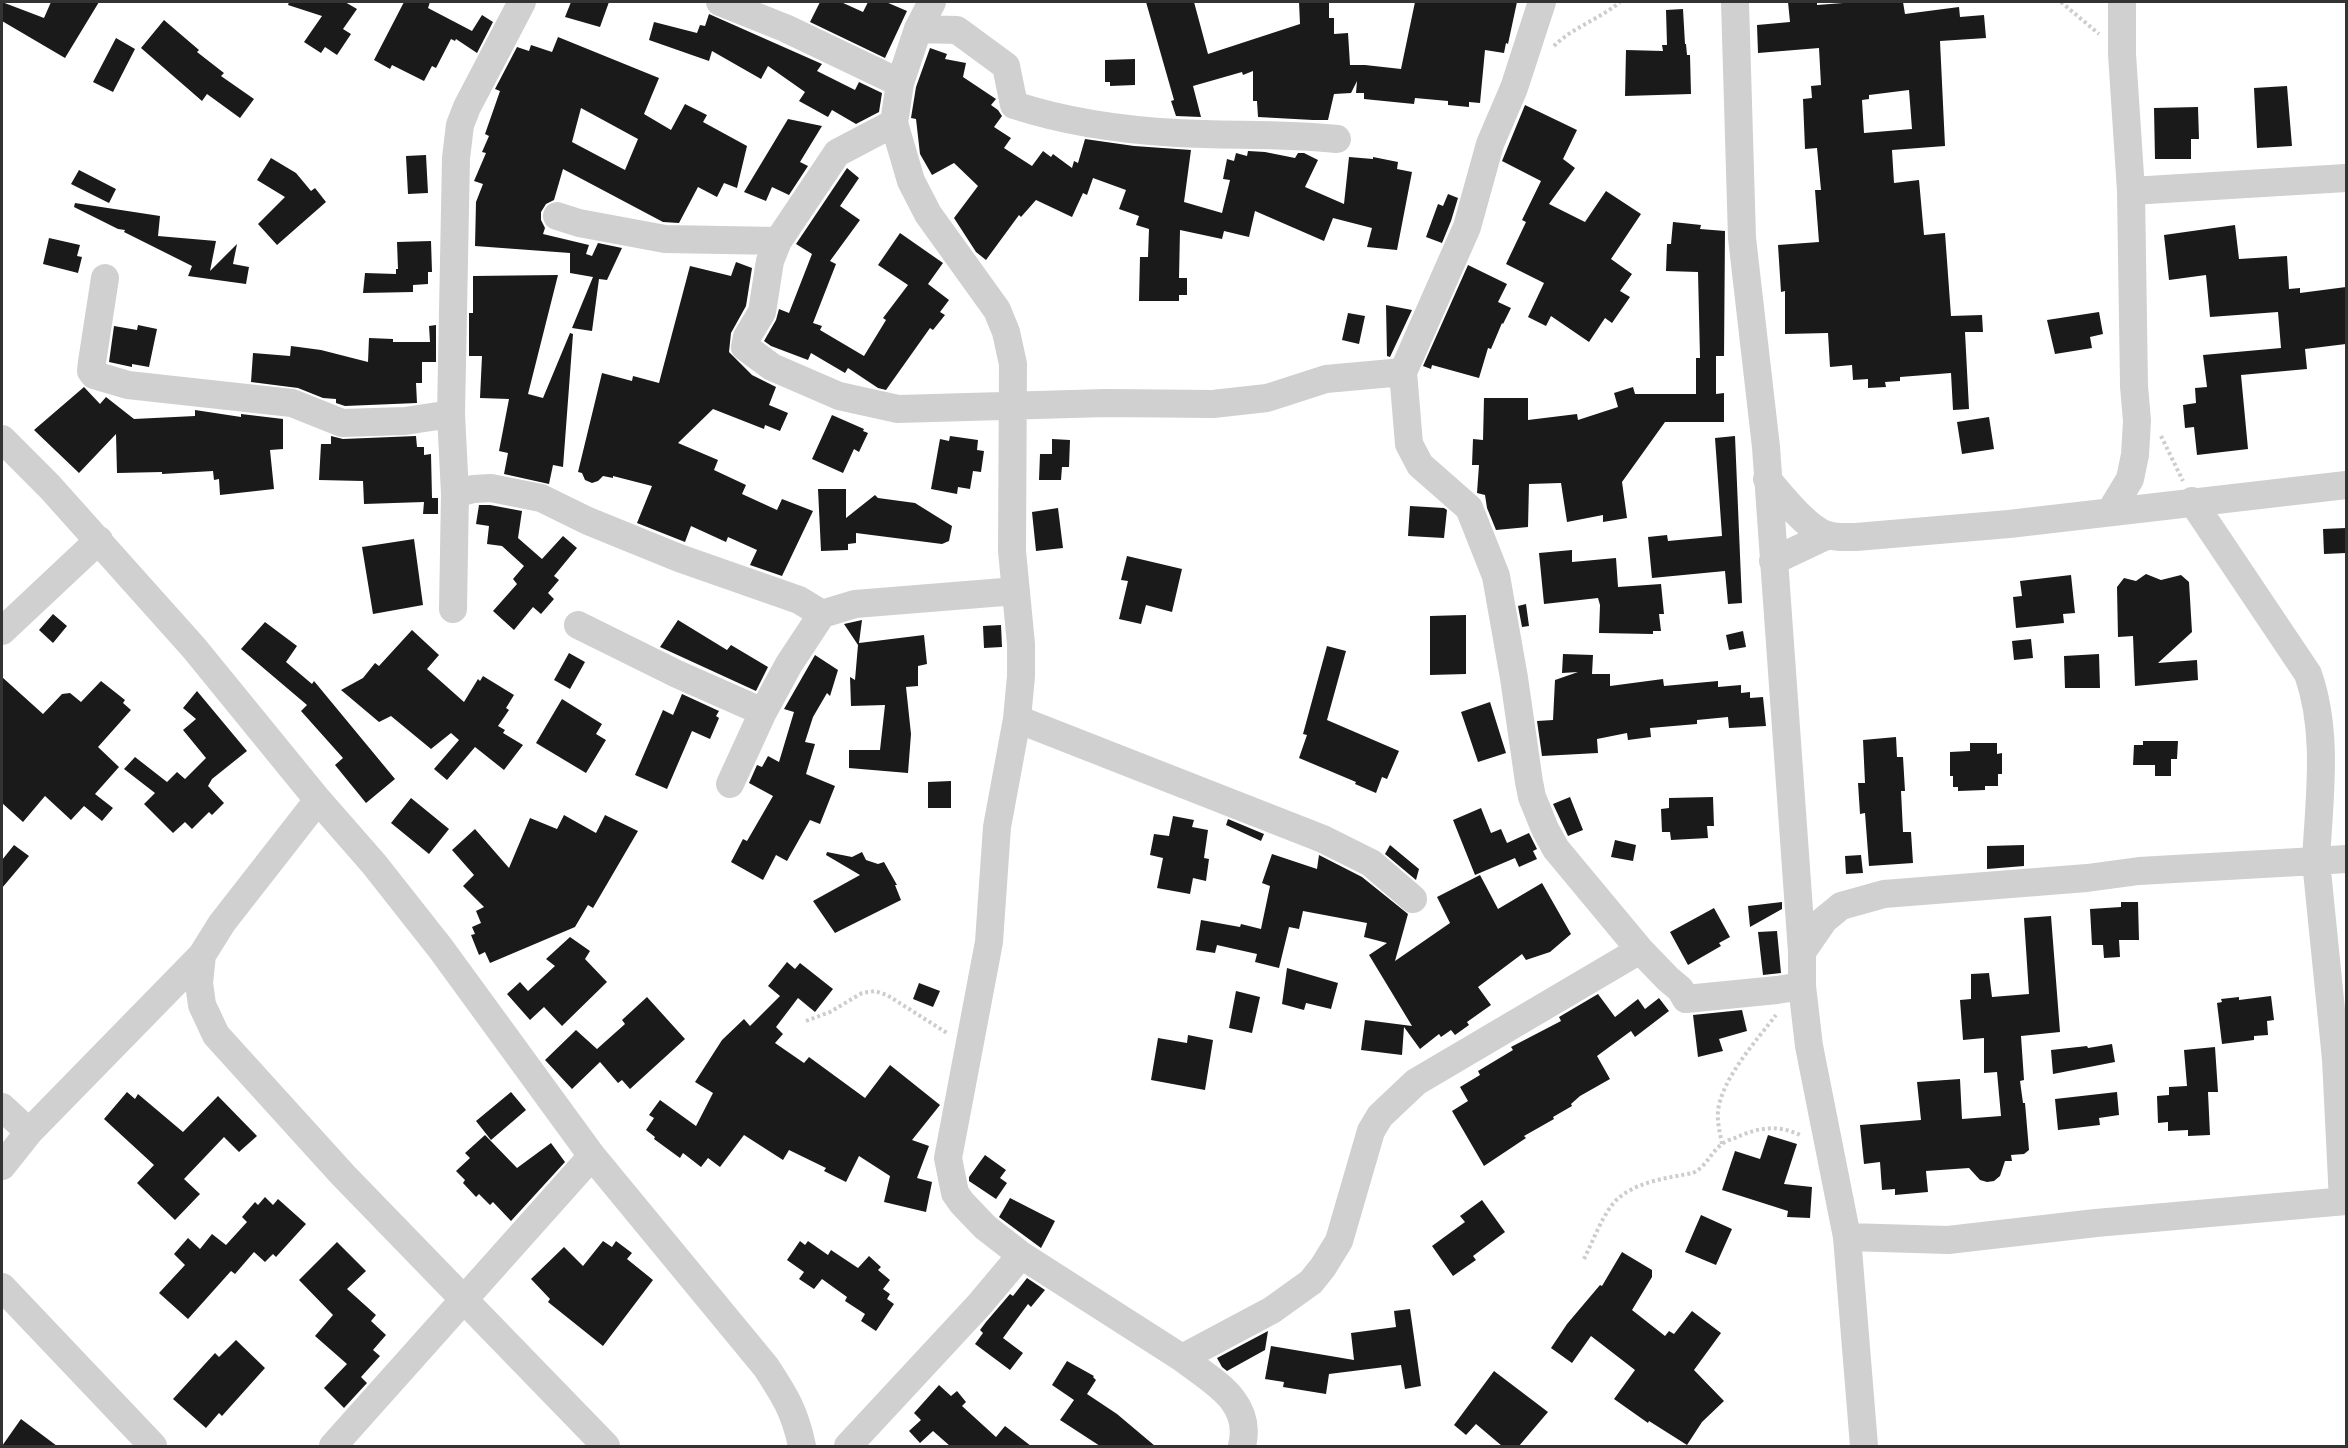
<!DOCTYPE html>
<style>
body{margin:0}
#map{position:relative;width:2348px;height:1448px;overflow:hidden;background:#fff;font-family:"Archivo Narrow",sans-serif}
canvas{display:block}
.frame{position:absolute;inset:0;border:3px solid #333;pointer-events:none}
</style>
<div id="map">
<canvas width="2348" height="1448"></canvas>
<div class="frame"></div>
</div>
<script>
const context = document.querySelector('canvas').getContext('2d');
context.lineJoin = 'round';
function paint(path, color) { context.fillStyle = color; context.fill(path, 'evenodd'); }
function stroke(path, color, width, dash) { context.strokeStyle = color; context.lineWidth = width; context.lineCap = dash ? 'butt' : 'round'; context.setLineDash(dash || []); context.stroke(path); }
paint(new Path2D(`
 M2,2L44,18L51,2H99L65,58L2,21Z
 M289,2H345L357,9L343,29L351,34L337,55L325,47L321,53L304,42L322,16L288,5Z
 M404,2H430L428,8L472,31L482,15L493,22L477,53L456,39L455,41L451,39L436,68L432,66L424,81L392,65L390,69L374,60Z
 M571,2H609L600,27L565,17Z
 M820,2H841L863,12L868,2H886L907,11L885,58L810,22Z
 M1146,2H1194L1208,54L1300,24L1299,2H1329V18H1334V34L1348,33L1350,65H1365L1401,69L1415,2H1517L1508,44L1506,43L1504,53L1485,50L1480,103L1469,102V107L1448,105V101L1415,98L1414,104L1364,99V93H1356L1357,81L1351,93L1334,94L1328,120H1313L1258,117L1257,101H1253V71L1243,75L1242,72L1193,86L1201,117L1176,116L1171,101L1174,100Z
 M1788,2H1817V5L1856,2H1903L1905,14L1959,7L1960,17L1984,15L1986,38L1940,41L1945,146L1892,150L1894,183L1919,180L1924,235L1945,233L1951,316L1982,315L1983,332H1965L1969,409L1953,410L1951,373L1900,377V381L1885,382L1886,387L1868,388V379L1853,380L1852,365L1830,367L1828,333L1785,334V291L1781,292L1778,245L1819,242L1815,190H1821L1817,148L1805,149L1803,99L1812,98L1811,86L1821,85L1819,48L1758,53L1757,25L1790,22ZM1909,90L1912,129L1864,133L1862,100L1869,99V95Z
 M1683,9L1685,44H1686L1687,55H1690L1691,94L1625,96L1626,50L1663,51L1662,45H1667L1666,10Z
 M709,14L822,64L817,71L855,90L859,82L882,93L879,112L856,124L832,110L828,117L799,101L805,92L768,66L761,79L712,51L709,61L649,40L654,22L697,33L700,25L705,26Z
 M164,20L199,50L197,52L224,73L221,76L254,99L240,118L207,94L202,101L141,48Z
 M558,37L659,78L644,114L671,130L685,104L707,115L703,122L747,146L737,188L724,183L717,197L698,187L679,223L663,222L563,169L554,200L546,204L541,212V220L545,228L543,234L589,245L586,254L592,256L598,243L622,248L607,280L599,279L592,331L572,328L593,277L570,273V253L475,246L476,202L483,184L474,181L486,153L482,152L489,136L485,134L500,91L495,89L517,47L529,51L531,45L552,52ZM581,108L638,139L625,170L572,142Z
 M116,38L135,49L113,92L93,82Z
 M930,48L947,54L945,59L966,63L963,77L996,99L991,105L998,110L1002,116L994,127L1011,138L1004,148L1032,166L1043,151L1051,157L1053,154L1072,168L1074,161L1078,163L1085,139L1134,146L1191,150L1184,202L1222,213L1230,180L1223,179L1227,159L1234,161L1236,153L1247,156L1248,151L1265,152L1295,158L1298,153H1304L1318,160L1305,187L1344,204L1349,157L1373,159V157L1398,162L1397,169L1412,172L1397,250L1367,247L1372,228L1333,218L1324,241L1255,211L1249,237L1224,231L1222,239L1180,230L1179,278H1187V295H1179V301H1139L1140,257H1148L1149,229L1136,225L1139,216L1119,209L1126,190L1093,178L1087,195L1083,193L1072,217L1036,200L1021,217L1019,215L986,260L976,252L954,218L978,186L954,163L932,175L920,154L916,119L911,118L916,87Z
 M1135,59V85L1110,86V82H1105V60Z
 M2287,86L2292,146L2257,148L2254,88Z
 M1525,105L1577,130L1563,159L1575,168L1549,204L1585,222L1606,191L1641,214L1611,259L1632,274L1620,291L1630,297L1612,323L1605,318L1589,342L1551,316L1546,326L1528,317L1544,283L1506,264L1526,222L1522,220L1541,181L1502,161Z
 M2198,107L2199,139H2191V159H2155L2154,108Z
 M788,119L822,126L800,162L808,166L789,195L772,187L766,201L744,192Z
 M426,155L428,193L408,194L406,156Z
 M271,158L296,173L311,191L315,188L326,202L277,245L258,224L285,197L257,180Z
 M847,168L859,178L840,206L860,220L830,261L836,264L813,323L822,326L820,330L864,356L886,320L883,318L908,285L878,265L900,233L943,263L928,284L949,300L940,312L945,315L933,330L930,328L886,390L878,388L848,368L845,373L811,353L808,360L771,346L764,341L776,320L779,309L789,313L812,254L796,244Z
 M79,170L116,189L109,203L71,184Z
 M1448,194L1458,198L1451,221L1442,243L1426,237L1438,204L1443,206Z
 M75,203L160,216L158,236L216,241L210,271L237,244L233,264L249,267L246,284L188,276L192,266L124,232L125,230L118,229L74,207Z
 M1673,222L1701,225L1700,229L1725,231L1724,356H1716V394L1724,393V422H1665L1622,482L1627,518L1603,522V515L1567,522L1561,483L1529,484L1528,527L1496,530L1487,508L1485,495L1477,493L1479,465H1472L1473,439L1483,440L1484,398H1528V420L1577,414L1578,420L1618,407L1614,393L1633,387L1635,394H1696V358H1700L1698,272L1666,271L1667,244H1671Z
 M2235,225L2239,259L2287,256L2289,289L2300,288V293L2346,287V344L2305,349L2307,369L2241,375L2248,449L2197,455L2194,427L2185,428L2183,405L2196,403L2195,388L2207,387L2203,355L2281,348L2278,312L2210,317L2206,275L2169,280L2164,235Z
 M49,238L80,245L77,256L82,257L78,273L43,264Z
 M431,241L432,272H428V284L413,285V292L363,293L365,273L396,274V269H398L397,242Z
 M736,262L752,268L746,306L731,333L729,352L752,375L776,387L769,405L788,413L780,431L765,425L764,429L713,409L678,443L718,460L714,470L746,485L742,494L777,510L782,499L813,511L782,576L750,565L757,550L728,537L726,542L691,526L685,542L637,523L652,486L613,476V478L603,476L598,481L592,483L585,480L582,473L578,472L602,373L632,381L633,376L659,383L690,266L731,276Z
 M1468,265L1507,284L1498,302L1511,308L1503,324L1502,323L1491,349L1488,348L1479,378L1432,365L1431,369L1423,366Z
 M558,275L528,394L543,398L570,333L573,334L563,467L553,465L549,484L504,474L508,453L499,451L509,399L480,398L482,356H469V313H473V276Z
 M1386,305L1412,310L1390,357L1387,356Z
 M2099,312L2103,334L2090,337L2092,348L2055,354L2047,320Z
 M1348,313L1365,316L1359,344L1342,340Z
 M138,325L157,329L149,367L132,364V367L109,362L114,326L137,330Z
 M436,325V362H422V383H416L417,403L345,406L336,403V399L323,398L298,388L251,382L253,353L290,356L291,346L321,350L368,362L369,338L393,339V342H430L429,326Z
 M84,387L100,404L106,397L134,419L195,416V410L241,417V414L283,419V449L270,450L274,489L220,495L219,479L214,480L213,471L162,474V472L117,473L116,434L79,473L34,430Z
 M832,415L864,429L863,431L868,433L859,452L854,449L843,473L812,459Z
 M1989,417L1994,449L1962,454L1957,422Z
 M331,436L343,439L416,436L417,447H424V455L431,454L432,498H438V514H423L424,502L364,504L363,481L319,480L321,444H331Z
 M950,436L978,440L977,450L984,451L981,472L973,471L970,489L958,487L957,494L931,489L940,439L949,441Z
 M1735,436L1742,603L1728,604L1725,571L1652,578L1648,537L1667,535L1668,541L1722,536L1715,438Z
 M1052,439L1070,440L1069,467H1062L1061,480H1039L1040,454H1052Z
 M818,489H846V518L875,495L878,498L915,503L952,526L949,541L942,544L856,533V543L848,544V550L821,551Z
 M479,505H490L522,511L518,538L542,559L563,536L577,548L554,576L559,580L548,593L554,599L541,614L533,607L514,630L493,611L517,584L513,579L524,566L502,546L487,544L489,526L476,524Z
 M1410,506L1444,508L1447,510L1444,538L1408,536Z
 M1058,508L1063,548L1036,551L1032,512Z
 M2346,528V553L2324,554L2323,529Z
 M414,539L423,605L373,614L362,547Z
 M1572,550V562L1616,558L1618,587L1661,584L1664,614H1659L1661,631H1653V634L1599,633L1600,605L1598,598L1544,604L1539,553Z
 M1127,556L1182,569L1172,612L1146,605L1141,624L1119,619L1128,581L1121,580Z
 M2146,574L2161,580L2181,575L2189,582L2192,632L2158,663L2197,660L2198,680L2135,686L2133,636L2118,637L2117,587L2124,578L2136,581Z
 M2071,575L2075,613L2063,614L2064,623L2016,628L2013,597L2022,596L2020,581Z
 M1526,604L1529,626L1522,627L1518,606Z
 M53,614L67,626L53,643L39,630Z
 M1466,615V674L1430,675V616Z
 M678,620L727,650L731,645L768,667L756,691L660,647Z
 M862,620L859,643L924,635L927,664L918,666V686L906,687L911,734L908,773L849,768V750H880L885,705L851,706L850,677L855,680L858,645L844,624Z
 M265,622L297,646L286,662L312,684L314,681L395,779L366,803L335,765L343,758L301,711L307,705L241,649Z
 M1001,625L1002,647L984,648L983,626Z
 M412,630L439,655L427,669L464,702L478,679L480,681L483,676L514,695L506,708L509,710L498,726L505,730L503,733L523,745L504,770L475,747L447,780L434,769L459,740L451,733L431,749L391,716L379,722L341,690L363,678L375,663L379,666Z
 M1743,631L1746,647L1729,650L1726,635Z
 M2031,639L2033,658L2014,660L2012,641Z
 M1327,646L1346,651L1327,720L1399,751L1387,779L1382,777L1376,793L1355,784L1356,782L1299,758L1307,735L1303,734Z
 M569,653L585,662L570,689L554,680Z
 M1563,654L1593,655L1592,674H1610V686L1663,679L1664,686L1718,681V687L1741,685V693L1750,692V698L1763,697L1766,726L1729,728L1728,717L1697,720V724L1650,728L1651,737L1628,740L1627,733L1597,739L1598,753L1542,756L1537,721L1553,720L1555,680L1578,672L1562,673Z
 M2099,654L2100,688H2065L2064,656Z
 M815,655L838,670L830,696L827,693L813,717L805,742L815,744L806,774L835,786L820,824L810,820L787,861L776,855L763,880L731,862L743,839L747,841L773,796L749,783L757,765L762,767L768,756L779,762L794,712L784,709Z
 M2,677L43,714L62,694L70,693L81,702L101,681L125,700L123,703L131,710L98,747L119,767L95,794L113,808L102,821L84,806L71,820L45,796L23,822L2,803Z
 M197,691L247,751L212,779L208,786L224,803L212,815L209,812L192,829L185,822L173,833L144,804L155,793L124,769L135,757L167,782L177,772L185,779L206,758L183,730L196,719L183,708Z
 M682,694L719,711L716,716L719,718L710,739L692,731L667,789L635,775L663,710L673,715Z
 M562,699L602,724L596,734L606,740L586,773L536,743Z
 M1490,702L1506,753L1478,762L1461,712Z
 M1896,737L1897,757H1903L1905,791H1901L1903,832H1911L1913,863L1869,866L1865,813L1860,814L1858,783H1865L1863,740Z
 M2143,741H2178L2177,759H2171V776H2155V765H2133L2134,745H2143Z
 M1970,743H1997V754L2002,753V774H1998V786H1985V790L1958,791V787H1953V776H1950V752L1970,751Z
 M951,781V808H928V782Z
 M1570,797L1583,830L1568,836L1553,804Z
 M1713,797L1714,826H1707L1708,838L1671,840L1670,832H1662L1661,809L1669,808V798Z
 M411,798L449,829L429,854L391,823Z
 M1481,808L1491,833L1501,829L1507,843L1529,833L1537,849L1533,851L1537,859L1519,867L1515,858L1475,875L1453,820Z
 M564,815L596,833L605,815L638,831L593,908L588,905L575,927L490,963L485,952L479,955L471,935L475,934L472,927L481,923L476,911L484,907L463,886L474,875L452,850L475,829L509,868L530,818L557,829Z
 M1173,816L1194,820L1192,827L1208,830L1204,858L1209,859L1206,881L1193,878L1190,894L1157,888L1163,858L1150,855L1154,834L1169,836Z
 M1228,819L1264,834L1261,841L1226,825Z
 M1615,840L1636,845L1633,861L1611,857Z
 M14,845L29,856L2,888V860Z
 M1390,845L1419,869L1416,880L1385,854Z
 M2024,845V866L1987,869V846Z
 M827,852L852,857L862,852L866,860L878,864L884,862L897,885H895L901,900L835,933L813,901L860,875L826,855Z
 M1272,854L1317,869L1319,855L1362,877L1408,914L1395,961L1450,923L1437,897L1480,875L1498,909L1542,883L1571,934L1550,952L1526,960L1522,954L1478,987L1491,1005L1467,1022L1469,1025L1455,1035L1451,1030L1441,1037L1439,1034L1420,1049L1404,1027L1402,1055L1361,1050L1365,1020L1412,1026L1369,955L1387,943L1364,937L1367,923L1303,911L1299,929L1289,927L1279,968L1255,962L1257,954L1217,945L1215,953L1196,950L1201,920L1240,927L1241,924L1261,929L1270,886L1262,883Z
 M1861,855L1863,873L1846,874L1845,856Z
 M1782,902V909L1750,927L1748,906Z
 M2121,902H2138L2139,940H2119L2120,957L2104,958L2103,945H2092L2090,909L2121,907Z
 M1714,908L1730,937L1719,943L1721,946L1688,965L1670,932Z
 M2051,916L2060,1032L2021,1036L2024,1080L2020,1081L2023,1103H2025L2029,1150L2024,1154L2011,1155L2012,1161H2005L2000,1176L1994,1181L1987,1182L1980,1180L1969,1168L1926,1171L1928,1192L1895,1195V1189L1882,1190L1880,1162L1864,1164L1860,1125L1921,1120L1917,1082L1960,1079L1962,1119L2001,1116L1997,1072L1984,1073V1038L1963,1040L1960,1000L1971,999V974L1989,973L1992,997L2029,994L2024,918Z
 M1777,931L1781,973L1763,975L1758,932Z
 M570,937L590,951L585,959L607,982L562,1026L544,1007L530,1020L507,994L520,982L528,991L555,966L546,959Z
 M787,962L795,969L800,963L833,989L815,1012L798,998L776,1027L783,1034L775,1043L804,1063L809,1057L865,1098L890,1065L940,1105L912,1140L929,1146L917,1178L932,1182L926,1212L884,1202L890,1176L859,1156L846,1182L824,1171L826,1168L789,1150L783,1160L744,1135L720,1167L708,1158L701,1167L683,1153L680,1158L654,1139L655,1137L646,1130L654,1118L649,1115L660,1100L696,1126L713,1093L695,1082L722,1040L744,1019L750,1026L780,996L768,986Z
 M1287,968L1338,983L1331,1009L1306,1003L1304,1010L1282,1004Z
 M919,983L940,991L933,1007L913,999Z
 M1236,991L1260,997L1252,1033L1229,1028Z
 M1598,994L1615,1017L1638,999L1645,1009L1659,998L1669,1011L1635,1037L1631,1031L1597,1056L1610,1079L1580,1096L1571,1104L1572,1106L1553,1117L1554,1119L1524,1136L1526,1138L1484,1166L1452,1111L1468,1101L1460,1087L1480,1075L1478,1071L1513,1050L1511,1047L1561,1021L1559,1017Z
 M2271,996L2274,1020L2267,1021L2268,1035L2254,1036V1040L2222,1044L2217,1003L2222,1002L2221,999L2239,997V1000Z
 M647,997L685,1039L630,1089L622,1080L618,1083L600,1062L572,1089L545,1060L576,1030L597,1049L625,1024L622,1020Z
 M1742,1010L1747,1031L1719,1039L1723,1051L1698,1057L1693,1015Z
 M1188,1035L1213,1040L1205,1090L1151,1080L1158,1038L1187,1043Z
 M2112,1044L2115,1062L2053,1074L2051,1050L2087,1046L2088,1048Z
 M2215,1047L2218,1092H2208L2210,1135L2188,1136V1130L2168,1131V1122L2158,1123L2157,1096L2169,1095V1087L2187,1086L2184,1050Z
 M127,1092L135,1099L138,1094L183,1132L218,1096L257,1136L239,1152L224,1137L184,1179L200,1194L175,1220L137,1183L154,1165L104,1119Z
 M511,1092L526,1110L491,1140L476,1121Z
 M2117,1092L2119,1115L2099,1118L2100,1125L2058,1130L2055,1099Z
 M485,1135L517,1168L551,1143L565,1162L511,1221L493,1202L490,1205L479,1194L476,1197L463,1183L465,1180L456,1171L470,1158L465,1153Z
 M1768,1135L1797,1144L1784,1184L1812,1187L1810,1218L1787,1217L1788,1211L1722,1190L1735,1151L1760,1159Z
 M985,1155L1006,1170L1000,1178L1007,1183L996,1199L969,1181V1177Z
 M265,1197L273,1205L278,1199L306,1224L276,1257L273,1254L265,1262L254,1252L235,1274L231,1271L188,1319L159,1293L185,1265L174,1254L188,1238L200,1249L212,1234L226,1245L247,1222L242,1217L255,1202L258,1205Z
 M1010,1198L1055,1221L1041,1248L999,1217Z
 M1482,1200L1505,1232L1473,1256L1476,1260L1453,1276L1432,1246L1465,1222L1460,1216Z
 M1701,1215L1732,1229L1716,1265L1685,1252Z
 M603,1241L612,1247L616,1241L632,1253L627,1259L653,1280L603,1346L548,1302L550,1299L531,1279L564,1247L583,1266Z
 M800,1241L805,1245L808,1241L828,1255L831,1250L858,1268L869,1256L881,1267L878,1270L890,1280L883,1289L890,1294L887,1299L894,1304L876,1331L861,1321L865,1314L845,1301L847,1297L822,1279L814,1289L799,1279L804,1272L787,1260Z
 M337,1242L366,1271L347,1289L376,1315L371,1321L386,1335L373,1350L380,1356L361,1377L367,1383L344,1408L324,1388L347,1364L315,1336L333,1315L299,1280Z
 M1622,1252L1652,1270V1277L1632,1310L1665,1336L1669,1331L1674,1334L1692,1311L1721,1333L1694,1370L1724,1401L1702,1422L1687,1445L1649,1421L1648,1423L1614,1399L1635,1370L1591,1336L1572,1363L1551,1348L1567,1324L1600,1285L1602,1286Z
 M1027,1278L1045,1290L1031,1307L1028,1304L1003,1338L1023,1353L1010,1370L975,1344L983,1333L980,1330L986,1322L1010,1294L1013,1296Z
 M1410,1309L1421,1386L1405,1389L1401,1365L1329,1374L1326,1394L1283,1387L1284,1382L1265,1379L1271,1346L1354,1360L1351,1333L1396,1327L1394,1311Z
 M1268,1331L1265,1350L1227,1371L1222,1367L1217,1358Z
 M236,1340L265,1368L222,1416L219,1413L206,1428L173,1399L215,1353L219,1357Z
 M1067,1361L1094,1376L1093,1377L1096,1380L1087,1394L1117,1414L1155,1446H1100L1060,1420L1074,1400L1052,1385Z
 M1494,1371L1548,1412L1519,1446H1502L1476,1424L1466,1435L1454,1425Z
 M939,1385L951,1396L957,1391L966,1402L962,1406L996,1437L1005,1426L1031,1446H950L933,1431L920,1443L909,1431L921,1420L914,1413Z
 M21,1419L57,1446H2Z`), '#1a1a1a');
stroke(new Path2D(`
 M2061,2L2099,34
 M1554,46C1573,27 1600,19 1620,2
 M2161,436L2183,481
 M806,1021L830,1012L862,993L875,991L887,995L947,1033
 M1722,1144C1720,1133 1717,1122 1718,1111C1722,1078 1757,1040 1776,1015
 M1584,1259C1593,1241 1600,1221 1612,1205C1630,1182 1667,1178 1693,1173C1707,1166 1711,1152 1722,1144C1726,1141 1731,1139 1735,1138C1759,1127 1778,1124 1802,1136`), '#cdcdcd', 4, [3, 3]);
stroke(new Path2D(`
 M720,2L785,28L900,83
 M932,2L918,29L900,83L894,123L911,181L928,214L997,310L1006,332L1013,364L1012,551L1021,644V676L1017,719L997,827L989,942L948,1158L955,1193L962,1203L985,1227L1021,1255L1182,1358L1272,1310L1311,1282L1323,1267L1339,1241L1371,1131L1380,1116L1416,1082L1640,950
 M1542,2L1514,88L1490,144L1467,227L1403,372L1409,444L1420,465L1469,508L1496,576L1514,678L1529,782L1532,797L1545,829L1556,849L1640,950L1668,979L1680,989L1686,999L1777,990L1802,986
 M1735,2L1742,238L1766,447L1802,952V986L1809,1046L1847,1237L1864,1446
 M918,29L957,30L1006,66L1014,105C1066,122 1122,130 1177,133C1230,136 1283,133 1337,139
 M894,123L837,153L778,241L770,261L762,312L747,337L745,347L772,367L839,396L898,409L1106,403L1213,404L1267,398L1326,379L1403,372
 M2131,191L2346,178
 M557,216L579,223L665,239L778,241
 M105,278L92,362L91,371L94,375L128,385L292,403L342,423L405,421L451,414
 M2,439L50,487L194,648L318,800L222,923L202,955L199,983L202,1005L216,1035L343,1175L606,1446
 M1767,479C1781,495 1807,529 1827,535C1836,538 1846,537 1856,537L2009,524L2346,485
 M455,494L473,489L491,488L541,498L588,521L679,558L799,600L822,614L855,604L1016,591
 M2192,501L2308,674C2329,734 2319,799 2316,861L2346,859
 M2110,512L2130,479L2135,455L2137,421L2134,386L2131,191L2122,54V2
 M1773,561L1828,535
 M453,609L455,494L451,414L456,158L460,125L467,107L522,2
 M578,625L677,674L763,712
 M2,631L99,540
 M1017,719L1323,839L1371,863L1413,899
 M730,784L763,712L789,664L822,614
 M318,800L374,864L441,949L592,1156L766,1367C785,1396 795,1412 802,1446
 M1802,952L1824,920L1841,906L1884,894L2087,878L2139,871L2316,861L2336,1059L2343,1201
 M2,1107L29,1132
 M2,1166L29,1132L202,955
 M1847,1237L1948,1240L2096,1223L2346,1201
 M2,1287L153,1446
 M1182,1358C1213,1382 1253,1401 1242,1446
 M333,1446L592,1156
 M848,1446L979,1305L1021,1255`), '#d0d0d0', 28);
</script>
